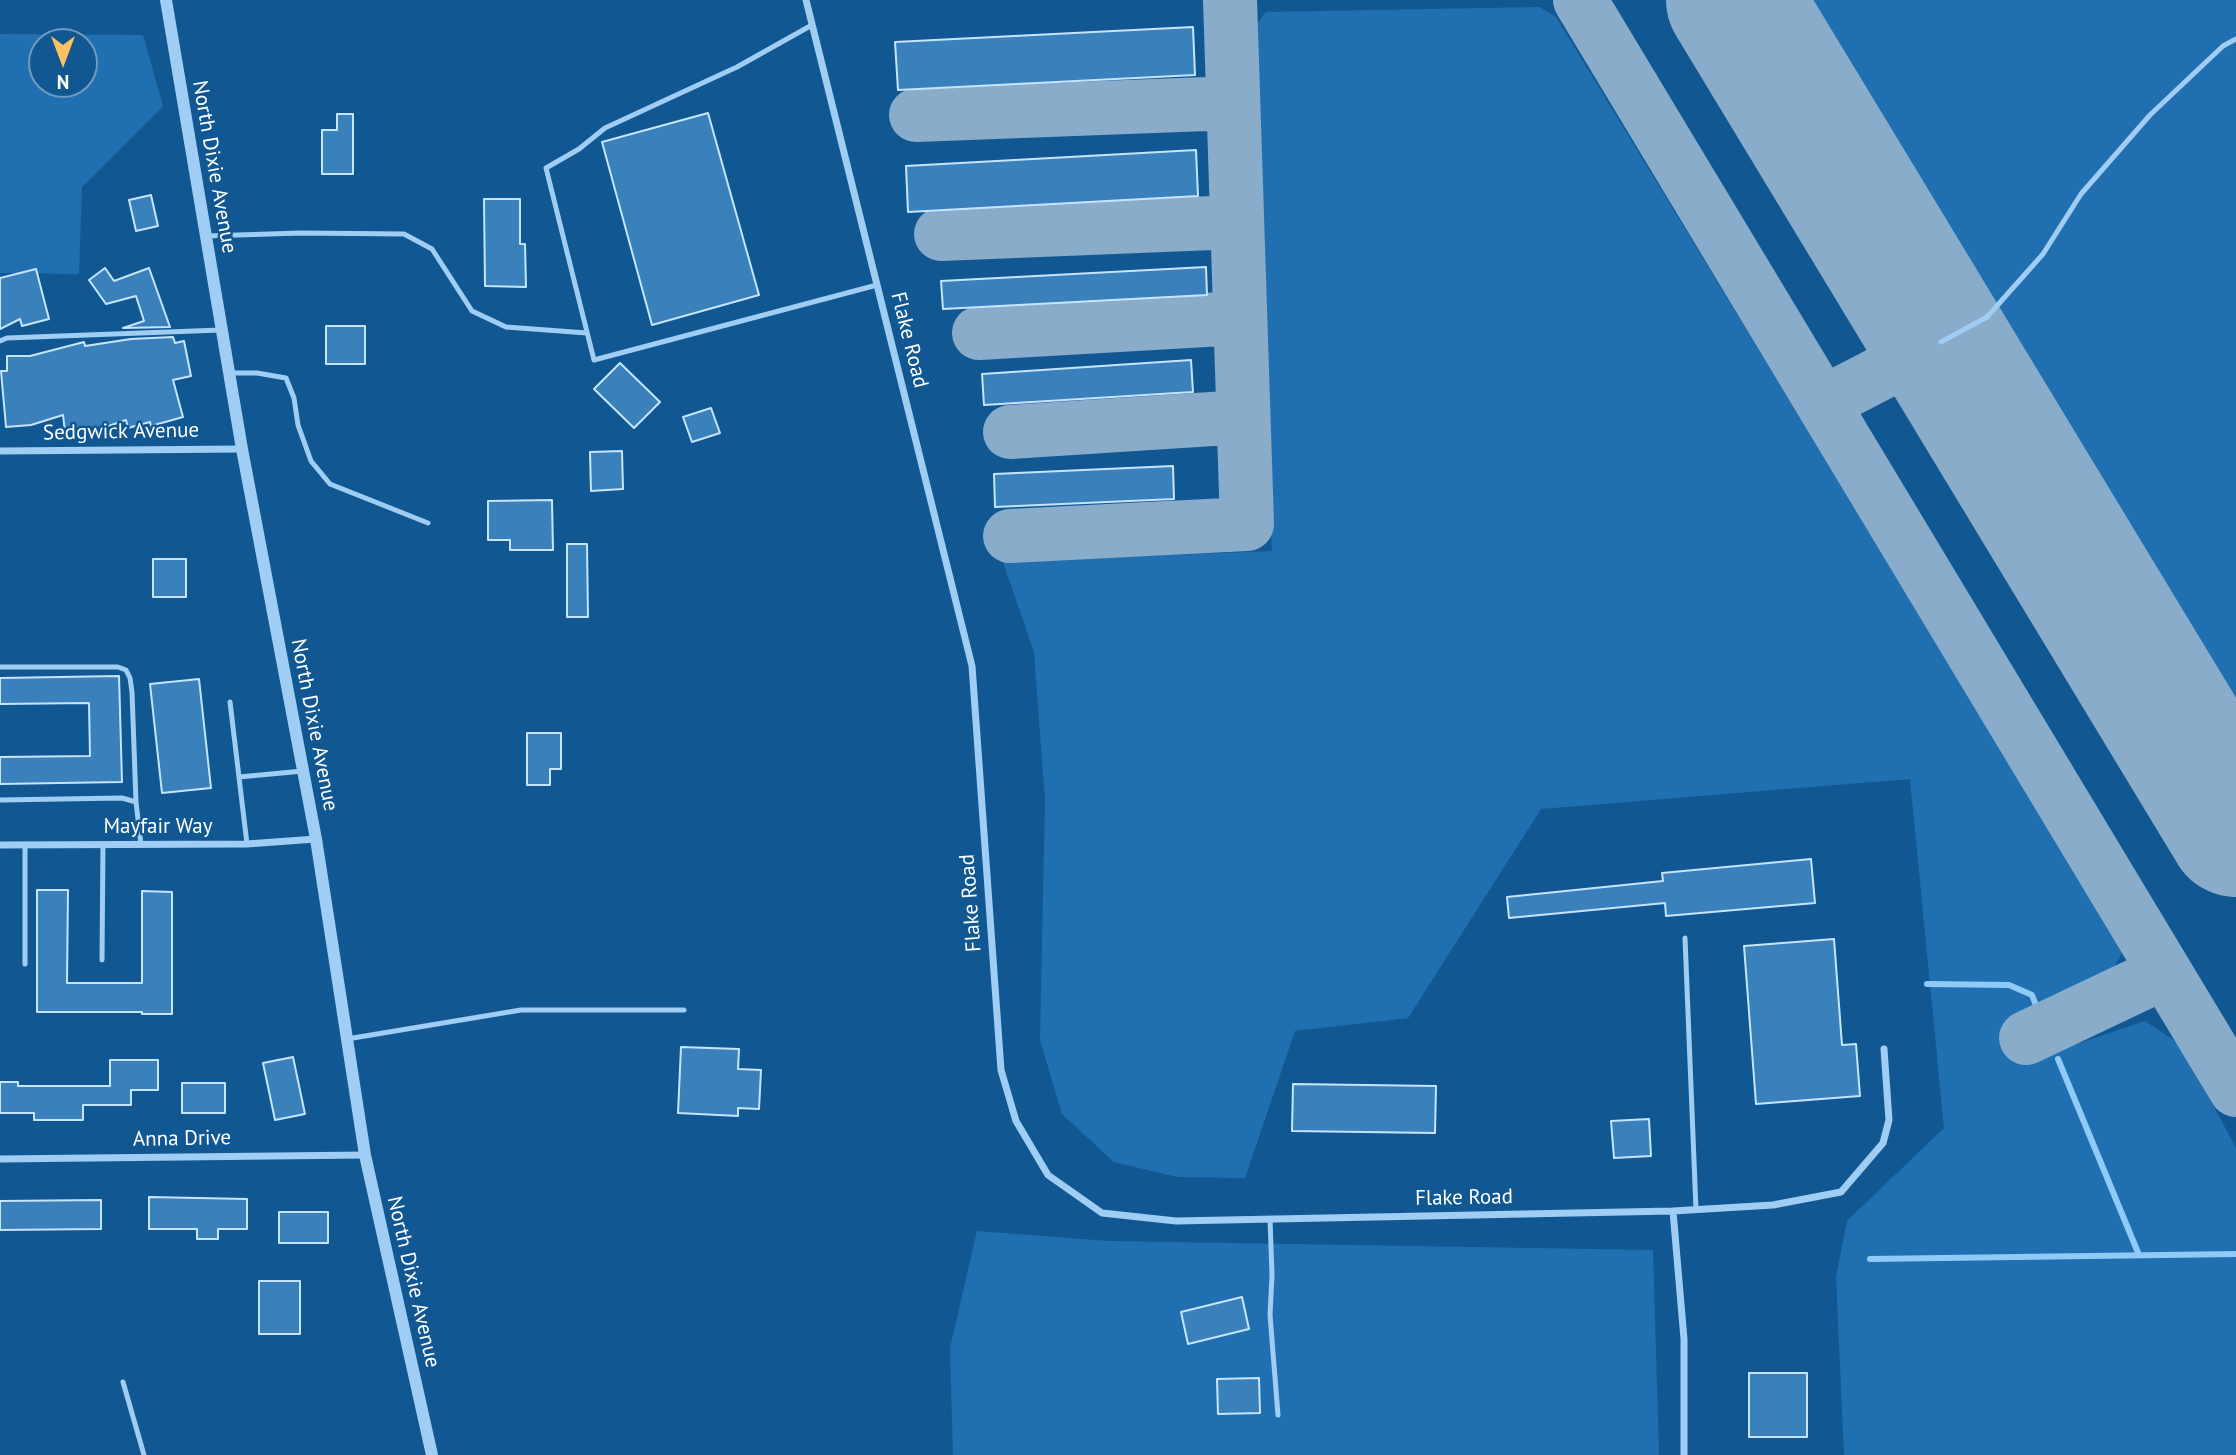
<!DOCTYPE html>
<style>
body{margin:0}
#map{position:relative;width:2236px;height:1455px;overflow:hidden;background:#115893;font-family:"PT Sans",sans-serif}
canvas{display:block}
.north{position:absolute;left:28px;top:28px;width:70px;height:70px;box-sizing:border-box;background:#115893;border:2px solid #709bbe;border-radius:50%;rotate:180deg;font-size:19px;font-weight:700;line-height:28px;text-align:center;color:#fff}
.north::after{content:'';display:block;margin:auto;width:24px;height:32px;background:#ffc161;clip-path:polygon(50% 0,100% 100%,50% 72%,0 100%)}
</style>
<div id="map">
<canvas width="2236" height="1455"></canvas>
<div class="north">N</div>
</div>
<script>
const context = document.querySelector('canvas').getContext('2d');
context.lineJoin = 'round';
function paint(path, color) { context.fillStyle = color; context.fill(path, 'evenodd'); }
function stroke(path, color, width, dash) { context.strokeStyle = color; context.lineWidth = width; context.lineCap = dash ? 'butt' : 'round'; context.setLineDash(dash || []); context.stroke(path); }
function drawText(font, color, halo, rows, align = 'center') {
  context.font = font + ' "PT Sans",sans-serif'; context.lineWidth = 5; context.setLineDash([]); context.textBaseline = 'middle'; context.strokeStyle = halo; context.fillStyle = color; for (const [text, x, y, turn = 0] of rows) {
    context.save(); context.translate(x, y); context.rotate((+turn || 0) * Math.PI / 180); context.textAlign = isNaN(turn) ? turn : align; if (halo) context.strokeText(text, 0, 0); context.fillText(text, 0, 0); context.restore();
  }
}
paint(new Path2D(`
 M1797,0H2236V719Z
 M1539,7L1556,17L2124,949L2101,992L2015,1025L2030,1060L2145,1021L2181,1045L2236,1148V1455H1844L1836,1277L1847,1221L1944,1128L1910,779L1541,809L1408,1018L1295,1031L1245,1178L1177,1177L1114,1162L1062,1114L1040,1040L1045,800L1034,652L1003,562L1272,551L1252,30L1266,12Z
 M0,34L143,35L163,106L82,187L79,274L0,273ZM42,42H84V84H42Z
 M977,1231L1108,1241L1653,1250L1659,1455H953L950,1348Z`), '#2070b1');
stroke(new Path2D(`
 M1927,984L2009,985L2032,995L2037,1008
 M2058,1059L2139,1255
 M1870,1259L2236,1254`), '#90caf6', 6);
stroke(new Path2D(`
 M1580,0L2236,1090
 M916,115L1233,103
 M941,234L1237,222
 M979,333L1240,318
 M1823,403L1941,342
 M1010,432L1243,417
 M1010,536L1247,524L1230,0
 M2026,1038L2165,972`), '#88acc9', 54);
stroke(new Path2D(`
 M1734,0L2236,829`), '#88acc9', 136);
const building = new Path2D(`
 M1193,27L1195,75L898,90L895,42Z
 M708,113L759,295L652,325L602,142Z
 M337,114H353V174H322V130H337Z
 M1196,150L1198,196L908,212L906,166Z
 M151,195L158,226L136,231L129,200Z
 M484,199H520V244H525L526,287L485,286Z
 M1206,267L1207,295L943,309L941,281Z
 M105,268L114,281L149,268L170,327L123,328L144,321L136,296L106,304L89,280Z
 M36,269L49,319L22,326L20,319L0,329V278Z
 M326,326H365V364H326Z
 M173,337L175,343L184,341L191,376L173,380L183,417L151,426L150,422L128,428L126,420L97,430L65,432L63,415L31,425L6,427L1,371H7V356H30L84,342L85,346L131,339Z
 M1191,360L1193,392L984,405L982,374Z
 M620,363L660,402L634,428L594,389Z
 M711,408L720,433L692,442L683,417Z
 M622,451L623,489L591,491L590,452Z
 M1173,466L1174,499L995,507L994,474Z
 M552,500L553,550H510V540H488V501Z
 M567,544H587L588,617H567Z
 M153,559H186V597H153Z
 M119,676L122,782L0,784V757L90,756L89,703L0,704V678Z
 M199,679L211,788L162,793L150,684Z
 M527,733H561V769H550V785H527Z
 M1811,859L1815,903L1666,916L1665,903L1509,918L1507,897L1663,881L1662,873Z
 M37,890H68L67,983H142V891L172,892V1014H142V1012H37Z
 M1834,939L1842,1045L1856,1044L1860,1096L1756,1104L1744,946Z
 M681,1047L739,1049L738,1069L761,1070L759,1109L738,1108V1116L678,1113Z
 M293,1057L305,1114L275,1120L263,1063Z
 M110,1060H158V1090H131V1105H83V1120H34V1113H0V1082H18V1086H110Z
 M182,1083H225V1113H182Z
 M1293,1084L1436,1086L1435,1133L1292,1131Z
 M1649,1119L1651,1156L1614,1158L1611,1121Z
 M149,1197L247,1199V1229H218V1239H197V1229H149Z
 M101,1200V1229L0,1230V1201Z
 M279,1212H328V1243H279Z
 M259,1281H300V1334H259Z
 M1242,1297L1249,1329L1188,1344L1181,1312Z
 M1749,1373H1807V1437H1749Z
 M1259,1378L1260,1413L1218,1414L1217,1379Z`);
paint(building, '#3a81bc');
stroke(building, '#c6e5fd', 2);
stroke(new Path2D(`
 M812,25L737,67L605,128L579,149L546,168L594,360L877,285
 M206,236L301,233L404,234L432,249L472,311L506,327L587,333
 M0,341L7,338L221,330
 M1941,342L1987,317L2043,254L2081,194L2150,115L2223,46L2236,39
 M229,373H257L286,378L294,398L298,425L311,461L330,484L428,523
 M0,667H118L126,670L130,678L132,692L136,802L141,845
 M230,702L247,844
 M239,777L303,771
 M0,800L122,798L136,802
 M25,844V964
 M1685,938L1696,1210
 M102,960L103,844
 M347,1039L521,1010H684
 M1270,1219L1272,1275L1270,1315L1278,1415
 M123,1382L144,1455`), '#9fcdf3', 5);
stroke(new Path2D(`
 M806,0L972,666L1001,1070L1016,1121L1048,1175L1102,1213L1176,1221L1673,1211L1773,1205L1841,1192L1883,1143L1889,1120L1884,1049
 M0,451L242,449
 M0,845L247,844L316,839
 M0,1159L365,1155
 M1673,1211L1684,1339V1455`), '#9fcdf3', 7);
stroke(new Path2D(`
 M166,0L242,449L316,839L365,1155L432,1455`), '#9fcdf3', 12);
drawText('21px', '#fff', '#115893', [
 ["North Dixie Avenue",214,167,80],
 ["Flake Road",909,340,76],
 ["Sedgwick Avenue",121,432,-1],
 ["North Dixie Avenue",314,725,79],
 ["Mayfair Way",158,827],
 ["Flake Road",971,903,-94],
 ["Anna Drive",182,1139,-1],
 ["Flake Road",1464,1198,-1],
 ["North Dixie Avenue",413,1282,77]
]);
</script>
